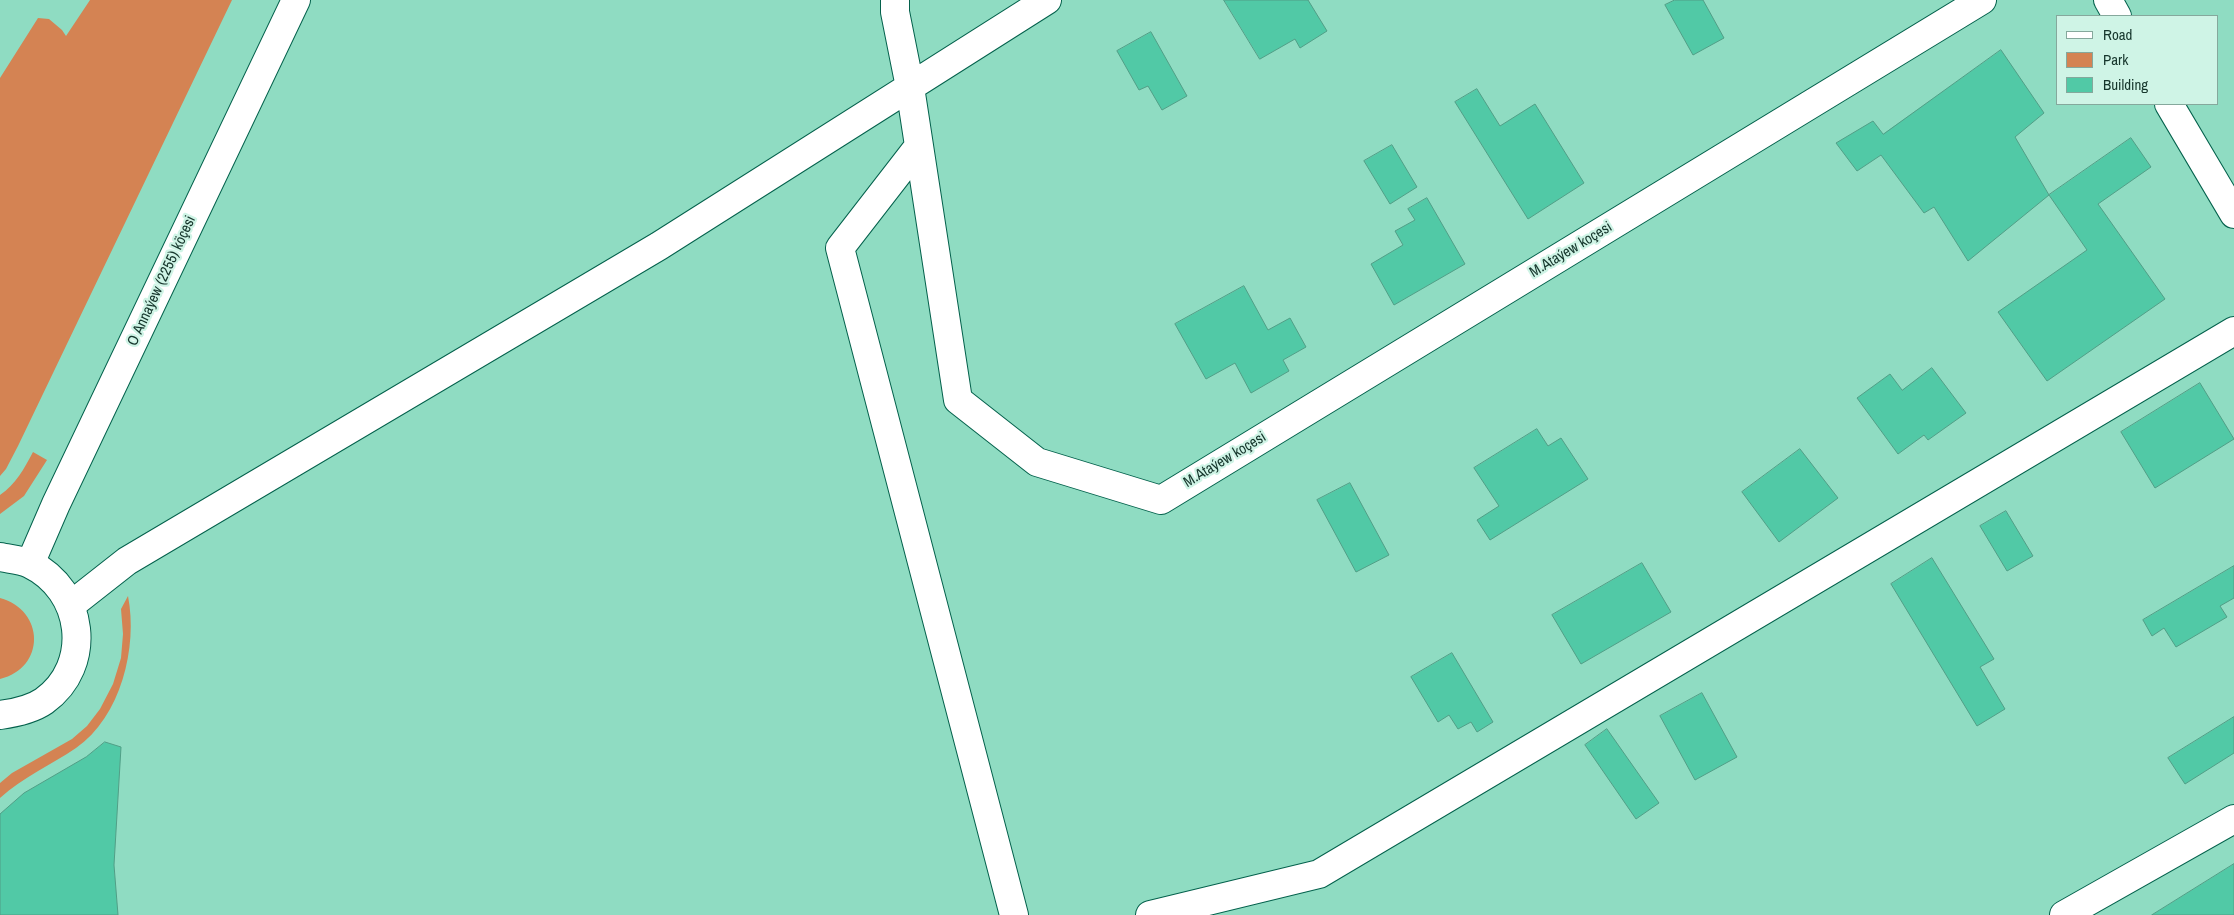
<!DOCTYPE html>
<meta charset="utf-8">
<style>
body{margin:0}
#map{position:relative;width:2234px;height:915px;overflow:hidden;background:#8fdcc2;font-family:"Archivo Narrow",sans-serif}
canvas{display:block}
.legend{position:absolute;left:2056px;top:15px;width:162px;height:90px;box-sizing:border-box;background:#cff4e6;border:1px solid #85a89c;margin:0;padding:6px 9px;list-style:none;font-size:15px;color:#16362c}
.legend li{display:flex;align-items:center;gap:10px;height:25px}
.legend b{width:25px;border:1px solid #85a89c}
</style>
<div id="map">
<canvas width="2234" height="915"></canvas>
<ul class="legend">
<li><b style="height:6px;background:#fff"></b>Road</li>
<li><b style="height:14px;background:#d48353"></b>Park</li>
<li><b style="height:14px;background:#51c9a6"></b>Building</li>
</ul>
</div>
<script>
const context = document.querySelector('canvas').getContext('2d');
context.lineJoin = 'round';
function paint(path, color) { context.fillStyle = color; context.fill(path, 'evenodd'); }
function stroke(path, color, width, dash) { context.strokeStyle = color; context.lineWidth = width; context.lineCap = dash ? 'butt' : 'round'; context.setLineDash(dash || []); context.stroke(path); }
function drawText(font, color, halo, rows, align = 'center') {
  context.font = font + ' "Archivo Narrow",sans-serif'; context.lineWidth = 4.5; context.setLineDash([]); context.textBaseline = 'middle'; context.strokeStyle = halo; context.fillStyle = color; for (const [text, x, y, turn = 0] of rows) {
    context.save(); context.translate(x, y); context.rotate((+turn || 0) * Math.PI / 180); context.textAlign = isNaN(turn) ? turn : align; if (halo) context.strokeText(text, 0, 0); context.fillText(text, 0, 0); context.restore();
  }
}
paint(new Path2D(`
 M90,0H232L18,446L6,469L0,476V78L38,18L49,19L62,30L66,36Z
 M33,452L47,460L24,496L0,514V495C16,484 24,469 33,452Z
 M128,596C138,647 121,717 76,748C51,765 23,777 0,798V783L12,773L72,739L87,726L100,709L113,684L121,658L123,634L121,609Z
 M0,598C45,610 46,668 0,679Z`), '#d48353');
const building = new Path2D(`
 M1224,0H1308L1327,31L1300,48L1295,39L1260,59Z
 M1675,0H1703L1724,38L1693,55L1665,5Z
 M1151,32L1187,96L1162,110L1148,86L1139,90L1117,51Z
 M2001,50L2044,113L2015,137L2049,195L1968,261L1934,207L1924,213L1881,155L1857,171L1836,143L1873,121L1883,134Z
 M1477,89L1500,126L1535,104L1584,183L1528,219L1455,102Z
 M2131,138L2151,167L2098,204L2165,299L2047,381L1998,312L2087,250L2049,195Z
 M1392,145L1417,187L1390,204L1364,161Z
 M1427,198L1465,264L1394,305L1371,264L1403,245L1395,231L1415,220L1408,209Z
 M1244,286L1268,330L1290,318L1306,347L1283,360L1289,371L1251,393L1235,363L1206,379L1175,324Z
 M1932,368L1966,413L1928,440L1924,435L1898,454L1857,398L1890,374L1902,390Z
 M2200,383L2234,439L2155,488L2121,432Z
 M1537,429L1548,446L1561,438L1588,479L1490,540L1477,520L1499,506L1474,468Z
 M1800,449L1838,498L1779,542L1742,492Z
 M1350,483L1389,555L1356,572L1317,500Z
 M2006,511L2033,556L2007,571L1980,526Z
 M1932,558L1994,659L1980,667L2005,709L1977,726L1891,584Z
 M1642,563L1671,612L1581,664L1552,615Z
 M2234,566V598L2220,606L2227,617L2176,647L2164,628L2152,636L2143,620Z
 M1452,653L1493,722L1477,732L1471,722L1458,729L1449,715L1438,722L1411,677Z
 M1702,693L1737,757L1695,780L1660,716Z
 M2234,717V753L2185,784L2168,758Z
 M1607,729L1659,803L1636,819L1585,745Z
 M105,742L121,747L114,865L118,915H0V814L24,793L86,757Z
 M2234,864V915H2152Z`);
paint(building, '#51c9a6');
stroke(building, '#519e86', 1);
const street = new Path2D(`
 M895,0V12L910,87L958,400L1037,462L1161,500L1982,0
 M2108,0L2117,16
 M2169,104L2234,214
 M919,146L840,248L1014,915
 M71,605L127,561L659,246L1047,0
 M1150,915L1319,874L2234,331
 M2064,915L2234,819`);
const secondary = new Path2D(`
 M0,557C9,559 22,560 30,564C84,590 94,665 44,701C31,710 15,713 0,715
 M30,564L56,504L296,0`);
stroke(street, '#04614c', 30);
stroke(secondary, '#04614c', 30);
stroke(street, '#fff', 28);
stroke(secondary, '#fff', 28);
drawText('15px', '#16362c', '#cff4e6', [
 ["M.Ataýew koçesi",1571,250,-31],
 ["O Annaýew (2255) köçesi",162,281,-65],
 ["M.Ataýew koçesi",1225,460,-31]
]);
</script>
